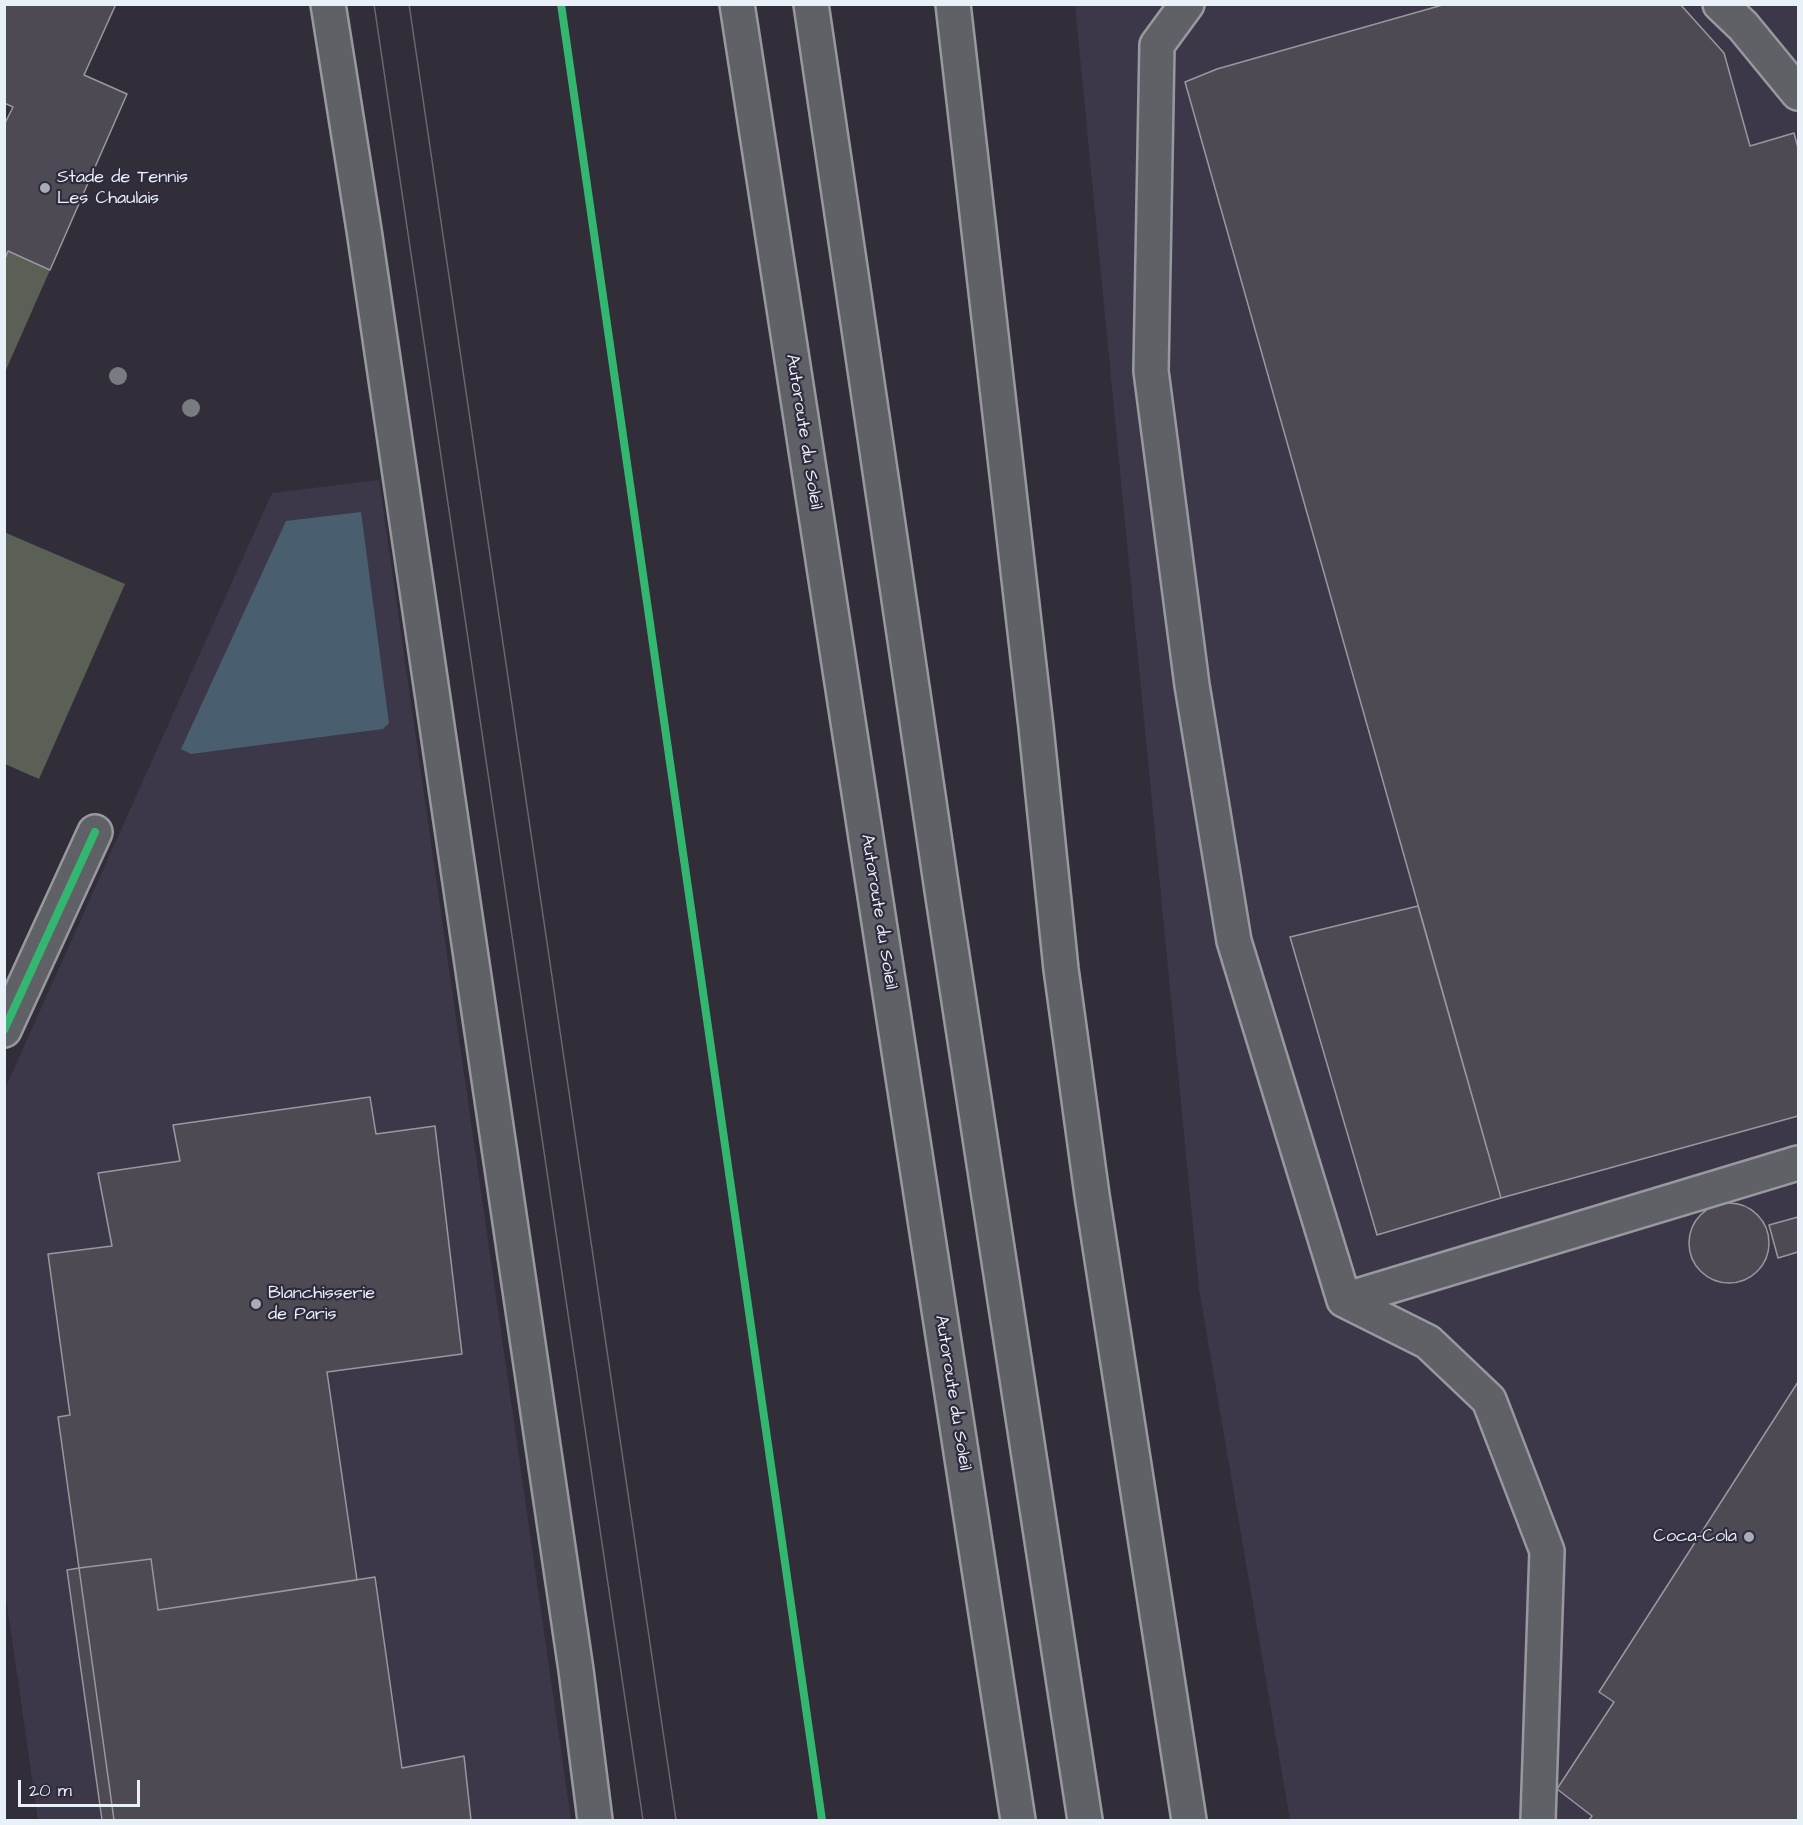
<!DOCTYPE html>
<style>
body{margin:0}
#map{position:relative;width:1803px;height:1825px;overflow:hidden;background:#312e39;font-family:"Architects Daughter",sans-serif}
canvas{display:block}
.frame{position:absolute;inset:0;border:6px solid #e8f1f8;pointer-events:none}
.scale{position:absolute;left:18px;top:1780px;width:122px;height:27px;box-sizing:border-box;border:3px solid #e8f1f8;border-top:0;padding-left:8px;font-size:18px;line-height:21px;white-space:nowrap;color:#e8f1f8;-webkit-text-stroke:4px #2f2a3d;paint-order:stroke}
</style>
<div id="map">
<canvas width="1803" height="1825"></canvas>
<div class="frame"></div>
<div class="scale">20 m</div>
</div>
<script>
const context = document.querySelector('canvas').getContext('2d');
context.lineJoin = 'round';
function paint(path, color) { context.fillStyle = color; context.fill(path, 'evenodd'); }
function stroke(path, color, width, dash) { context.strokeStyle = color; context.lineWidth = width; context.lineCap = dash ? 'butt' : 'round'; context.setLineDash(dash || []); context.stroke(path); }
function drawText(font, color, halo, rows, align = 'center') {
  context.font = font + ' "Architects Daughter",sans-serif'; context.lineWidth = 4.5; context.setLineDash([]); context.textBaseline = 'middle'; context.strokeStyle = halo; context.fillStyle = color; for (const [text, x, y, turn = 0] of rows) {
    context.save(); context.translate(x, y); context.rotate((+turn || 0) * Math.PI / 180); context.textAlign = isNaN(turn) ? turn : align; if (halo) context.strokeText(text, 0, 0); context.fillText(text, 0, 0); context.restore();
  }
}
paint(new Path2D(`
 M1075,5H1798V1820H1290L1199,1289Z
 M379,480L571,1820H38L4,1584V1091L272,493Z`), '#3d374a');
paint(new Path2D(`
 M8,251L50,270L5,372L4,261Z
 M4,532L125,584L39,779L5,764Z`), '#5b6056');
paint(new Path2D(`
 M361,512L389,723L383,729L191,754L181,749L286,521Z`), '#495e6f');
const building = new Path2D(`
 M4,4H116L84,75L127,94L50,270L8,251L4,261V125L13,107L4,103Z
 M1446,4H1680L1724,53L1750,146L1794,133L1798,148V1116L1501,1198L1185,82L1217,69Z
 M1418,906L1501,1198L1377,1235L1290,937Z
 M370,1097L376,1134L435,1126L462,1354L327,1372L357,1580L158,1610L151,1559L79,1568L58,1417L70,1415L48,1254L112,1246L98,1173L180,1161L173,1125Z
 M1689 1243a40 40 0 1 1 80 0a40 40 0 1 1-80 0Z
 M1798,1217V1252L1778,1258L1769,1225Z
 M1798,1382V1820H1589L1592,1816L1557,1789L1614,1702L1599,1692Z
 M151,1559L158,1610L375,1577L402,1768L464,1756L471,1820H114L79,1568Z
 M79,1568L114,1820H102L67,1570Z`);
paint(building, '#4e4a54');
stroke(building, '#98999f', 1.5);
const minor = new Path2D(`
 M1187,4L1157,45L1151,371L1192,685L1234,941L1344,1300L1428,1342L1489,1400L1547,1551L1538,1820
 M1720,4L1743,26L1798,93
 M4,1030L95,832
 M1344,1300L1798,1163`);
const major = new Path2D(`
 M328,4L364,230L576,1670L595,1820`);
const highway = new Path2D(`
 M737,4L1018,1820
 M811,4L943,897L1085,1820
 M953,4L1036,727L1061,969L1092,1195L1189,1820`);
stroke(minor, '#98999f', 38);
stroke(major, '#98999f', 38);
stroke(highway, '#98999f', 38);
stroke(minor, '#606067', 33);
stroke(major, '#606067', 33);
stroke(highway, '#606067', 33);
stroke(new Path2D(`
 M374,4L643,1820
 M409,4L676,1820`), '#68686f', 1.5);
stroke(new Path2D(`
 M561,4L822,1820
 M4,1030L95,832`), '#33b770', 8);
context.fillStyle = '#787b7f';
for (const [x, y] of [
 [118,376],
 [191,408]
]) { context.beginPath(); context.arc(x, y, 9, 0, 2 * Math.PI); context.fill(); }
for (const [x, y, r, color] of [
 [45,188,6,"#a8adb5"],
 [256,1304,6,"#a8adb5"],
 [1749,1537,6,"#a8adb5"]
]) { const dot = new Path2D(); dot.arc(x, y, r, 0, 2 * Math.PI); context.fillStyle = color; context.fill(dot); stroke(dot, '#2f2a3d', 2); }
drawText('18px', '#e8f1f8', '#2f2a3d', [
 ["Stade de Tennis",57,178],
 ["Les Chaulais",57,199],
 ["Blanchisserie",268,1294],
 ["de Paris",268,1315],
 ["Coca-Cola",1737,1537,"right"]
], 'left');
drawText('18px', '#e8f1f8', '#2f2a3d', [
 ["Autoroute du Soleil",803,432,81],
 ["Autoroute du Soleil",878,912,81],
 ["Autoroute du Soleil",952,1393,81]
]);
</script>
